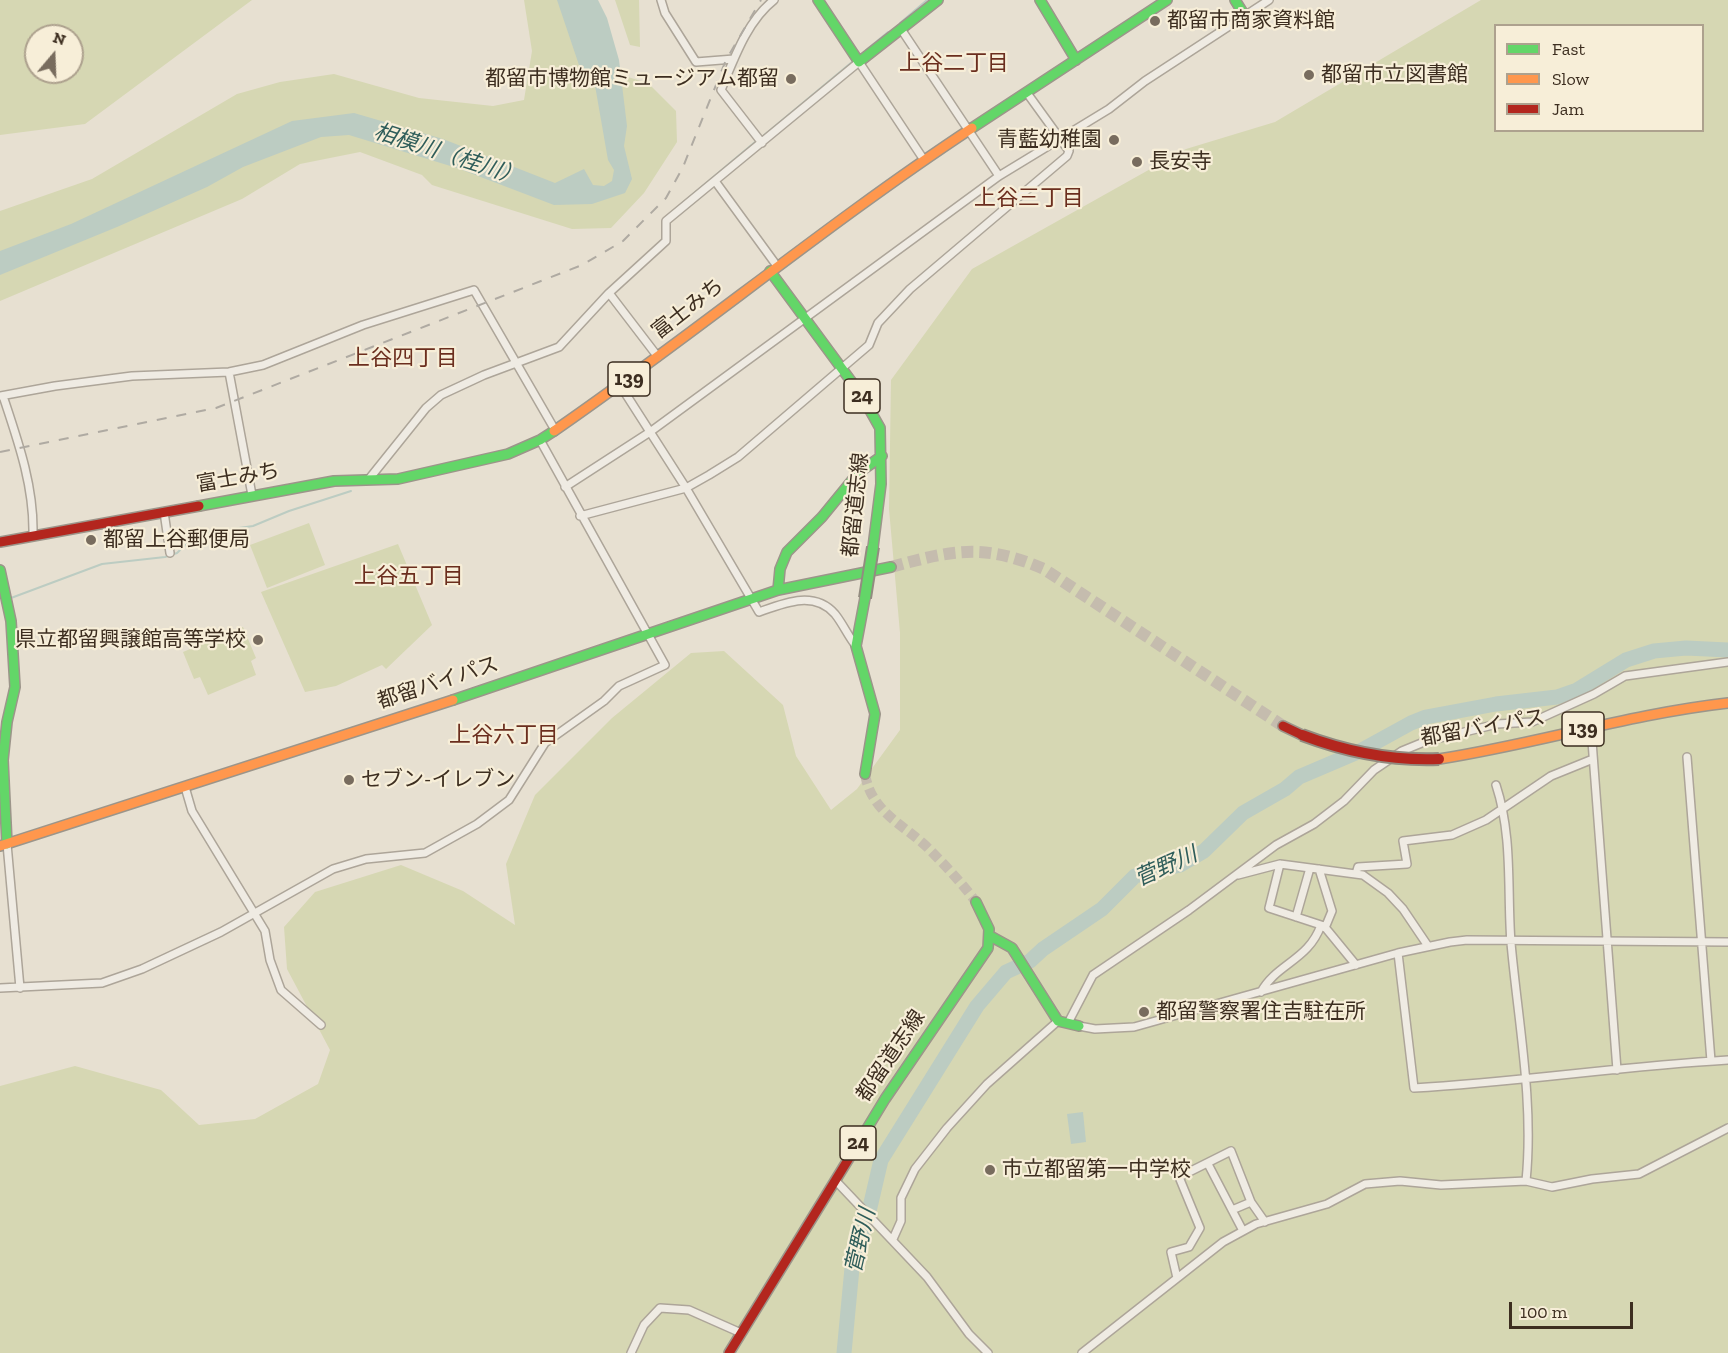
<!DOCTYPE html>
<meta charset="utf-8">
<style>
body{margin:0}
#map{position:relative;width:1728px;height:1353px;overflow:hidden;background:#e7e0d1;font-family:"Zilla Slab",serif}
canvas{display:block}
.legend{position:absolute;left:1494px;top:24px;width:210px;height:108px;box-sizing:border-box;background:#f7eed8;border:2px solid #ada18e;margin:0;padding:8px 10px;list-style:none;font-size:18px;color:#3d2e20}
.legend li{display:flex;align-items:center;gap:12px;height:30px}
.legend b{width:30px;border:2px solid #ada18e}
.north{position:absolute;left:24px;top:24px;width:60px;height:60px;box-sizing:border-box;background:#f7eed8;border:2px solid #ada18e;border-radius:50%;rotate:19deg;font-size:16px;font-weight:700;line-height:24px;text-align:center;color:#3d2e20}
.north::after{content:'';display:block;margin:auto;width:21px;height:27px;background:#786c5e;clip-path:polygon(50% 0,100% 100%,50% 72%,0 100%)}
.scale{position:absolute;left:1509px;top:1302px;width:124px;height:27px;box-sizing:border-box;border:3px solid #3d2e20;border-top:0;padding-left:8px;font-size:18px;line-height:21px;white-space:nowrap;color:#3d2e20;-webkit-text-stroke:4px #f7eed8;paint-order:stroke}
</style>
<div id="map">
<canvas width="1728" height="1353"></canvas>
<ul class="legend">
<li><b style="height:8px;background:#63d668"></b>Fast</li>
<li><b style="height:8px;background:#ff974d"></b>Slow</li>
<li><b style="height:8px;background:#b3261e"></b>Jam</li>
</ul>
<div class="north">N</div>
<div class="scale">100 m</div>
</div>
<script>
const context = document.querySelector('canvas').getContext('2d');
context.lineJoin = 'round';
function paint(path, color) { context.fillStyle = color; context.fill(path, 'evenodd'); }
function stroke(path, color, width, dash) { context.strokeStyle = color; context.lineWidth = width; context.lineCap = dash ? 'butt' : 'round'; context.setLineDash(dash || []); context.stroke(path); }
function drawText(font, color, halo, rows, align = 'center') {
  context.font = font + ' "Zilla Slab","Noto Sans JP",serif'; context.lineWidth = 4.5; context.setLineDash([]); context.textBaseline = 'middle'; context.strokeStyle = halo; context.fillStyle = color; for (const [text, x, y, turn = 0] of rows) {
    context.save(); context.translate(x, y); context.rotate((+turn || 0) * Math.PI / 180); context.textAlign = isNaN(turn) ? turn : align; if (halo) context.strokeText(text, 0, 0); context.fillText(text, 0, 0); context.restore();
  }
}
paint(new Path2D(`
 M0,0H252L85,124L0,135ZM36,36H72V72H36Z
 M524,0H561L594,67L648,83L676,111L677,142L644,193L611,228L572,229L432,185L422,175L360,152L300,164L242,199L0,301V211L92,179L237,94L280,82L334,74L419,98L493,106L524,100L532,51Z
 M615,0H639L640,47L630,45Z
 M1481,0H1728V1353H0V1086L75,1066L161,1090L199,1125L255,1119L318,1084L330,1050L287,969L284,927L315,892L401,865L463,891L515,925L506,864L535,795L612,718L691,653L724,651L783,705L796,756L831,810L857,789L900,730V633L889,509L891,380L972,269L1186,149L1275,122ZM1496,26H1702V130H1496Z
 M309,523L325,565L267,588L250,545Z
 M398,544L432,625L386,669L382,665L336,686L305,692L261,592Z
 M243,627L256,658L251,661L256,675L208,695L200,677L194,679L183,652Z`), '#d6d7b3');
paint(new Path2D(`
 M557,0H598L607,18L619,60L627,126L624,146L632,179L625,193L592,204L554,205L457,168L349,135L321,137L243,167L207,187L117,227L0,275V251L71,224L292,121L354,113L443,139L555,183L584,169L593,185L604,186L612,181L614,170L608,160L593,74L580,68Z
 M1083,1112L1086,1142L1071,1144L1067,1114Z`), '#bcccc2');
stroke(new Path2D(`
 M900,23L927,0
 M866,50L888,32
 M763,136L852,62
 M681,204L755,142
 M11,598L102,564L165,557L177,553L197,534L253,526L289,511L351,491`), '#bcccc2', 2);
stroke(new Path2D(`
 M844,1353L852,1268L867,1220L881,1160L977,1006L1006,972L1030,961L1043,949L1102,909L1135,876L1180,865L1204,851L1243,813L1285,789L1299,777L1360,751L1411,723L1426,717L1496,704L1557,697L1577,690L1626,660L1654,651L1686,648L1728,650`), '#bcccc2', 15);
stroke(new Path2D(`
 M865,774C871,811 901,823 926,846C944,864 961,882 976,902`), '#c5bcae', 10, [10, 5]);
stroke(new Path2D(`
 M891,567C953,550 984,543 1044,569L1283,726`), '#c5bcae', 12, [12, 6]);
const street = new Path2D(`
 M661,0L665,13L696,62L734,59
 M901,29L999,176
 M762,143L721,90C734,59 747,21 774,0
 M715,181L777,266
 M609,293L658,357
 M229,372L252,495
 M620,385L686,488L759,612C784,603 814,590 835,614C843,624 848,636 856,646
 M0,396L55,386L132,376L229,372L263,365L363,325L474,290L555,430
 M3,396C18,441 34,486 33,534
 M369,479L426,408L441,395L484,375L559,347L609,293L666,241V221L859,62L924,160
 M565,487L650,432L999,176L1109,109L1145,81L1269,0
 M164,512L170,553
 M580,516L686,488L709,475L738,457L869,345L878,323L910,289L1067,156L1069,151L1027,93
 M1591,728L1617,1070
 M1687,757L1711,1061
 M1496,785C1513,837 1507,890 1511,943C1518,1021 1534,1102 1526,1181
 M185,787L192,811L265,931L270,960L281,990L321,1025
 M7,844L20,988
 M1280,864L1269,908L1324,926L1356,965
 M1319,869L1332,911L1325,928
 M1356,874L1358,867L1407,864L1403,841L1452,835L1486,820L1551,776L1593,759
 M1238,875L1280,864L1363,875L1388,893L1403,909L1428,946
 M1296,917L1310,868
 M1398,953L1414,1088C1519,1082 1623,1066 1728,1060
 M0,988L102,983L142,969L221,932L333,869L366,859L425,853L477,824L509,800L545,743L604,701L619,686L665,665L540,440
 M1261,992C1276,964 1309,960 1321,925
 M1068,1023L1093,975L1189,910L1276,845L1314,824L1344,801L1374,770L1402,751L1424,742L1497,724L1532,722L1594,694L1625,676L1728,662
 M1079,1026L1095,1029L1134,1027L1398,953L1450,942L1467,940L1728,942
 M1208,1164L1243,1231
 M835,1180L927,1277L969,1334L988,1353
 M1232,1210L1251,1202
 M893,1239L901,1221V1198L915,1169L947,1128L987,1084L1058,1021
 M1177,1278L1171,1252L1189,1247L1200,1228L1179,1177L1231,1151L1251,1202L1265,1222
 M631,1353L644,1325L660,1308L689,1310L741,1333
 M1082,1353L1223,1242L1256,1224L1327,1204L1365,1184L1400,1181L1441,1185L1526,1181L1552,1187L1592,1179L1639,1174L1728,1128`);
const fast = new Path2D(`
 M818,0L859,62L938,0
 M1040,0L1076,60
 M1235,0L1245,16
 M972,128L1167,0
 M770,271L862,396L880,428L881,484L873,547
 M199,506L334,481L398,479L508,454L540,440L554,431
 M0,570L11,621L15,687L7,722L3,760L7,844
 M778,590L780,569L787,552L822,517L858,473L882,456
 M865,598L856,646L875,714L865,774
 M453,700L778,590L891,567
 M992,937L1012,948L1058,1021L1079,1026
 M851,1155L885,1099L988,948L989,929L976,902`);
const slow = new Path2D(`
 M554,431C696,333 828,223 972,128
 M1439,759C1536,744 1630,714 1728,703
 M0,846L453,700`);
const jam = new Path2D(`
 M0,542L199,506
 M1283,726L1302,735
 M729,1353L851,1155`);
stroke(street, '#ada599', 10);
stroke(fast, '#9c958a', 12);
stroke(slow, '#9c958a', 12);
stroke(jam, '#9c958a', 12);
stroke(street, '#efebe3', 7);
stroke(fast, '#63d668', 9);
stroke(slow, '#ff974d', 9);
stroke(jam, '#b3261e', 9);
stroke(new Path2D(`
 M0,452L216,408L582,265L623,241L666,198L683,167L726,60L761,0`), '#afaaa2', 2, [10, 10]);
const fastBridge = new Path2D(`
 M865,598L873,547`);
const jamBridge = new Path2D(`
 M1302,735C1347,752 1391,761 1439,759`);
stroke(fastBridge, '#928b80', 14, []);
stroke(jamBridge, '#928b80', 14, []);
stroke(fastBridge, '#63d668', 10);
stroke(jamBridge, '#b3261e', 10);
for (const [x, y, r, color] of [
 [1155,21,6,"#786c5e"],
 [1309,75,6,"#786c5e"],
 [791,79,6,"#786c5e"],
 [1114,140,6,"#786c5e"],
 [1137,162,6,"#786c5e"],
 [91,540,6,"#786c5e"],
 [258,640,6,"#786c5e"],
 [349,780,6,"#786c5e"],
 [1144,1012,6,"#786c5e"],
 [990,1170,6,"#786c5e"]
]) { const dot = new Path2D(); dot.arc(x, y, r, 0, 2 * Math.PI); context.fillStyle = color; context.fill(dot); stroke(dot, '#f7eed8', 2); }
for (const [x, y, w] of [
 [629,379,42],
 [862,396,36],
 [1583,729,42],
 [858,1143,36]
]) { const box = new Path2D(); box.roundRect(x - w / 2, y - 17, w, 34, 4.5); context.fillStyle = '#f7eed8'; context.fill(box); stroke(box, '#3d2e20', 1.5); }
drawText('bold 20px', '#3d2e20', null, [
 ["139",629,379],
 ["24",862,396],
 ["139",1583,729],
 ["24",858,1143]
]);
drawText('21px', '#3d2e20', '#f7eed8', [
 ["都留市商家資料館",1167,21],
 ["都留市立図書館",1321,75],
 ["都留市博物館ミュージアム都留",779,79,"right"],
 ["青藍幼稚園",1102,140,"right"],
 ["長安寺",1149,162],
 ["都留上谷郵便局",103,540],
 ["県立都留興譲館高等学校",246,640,"right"],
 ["セブン-イレブン",361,780],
 ["都留警察署住吉駐在所",1156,1012],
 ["市立都留第一中学校",1002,1170]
], 'left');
drawText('21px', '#3d2e20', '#f7eed8', [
 ["富士みち",688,309,-38],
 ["富士みち",238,478,-10],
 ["都留道志線",856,505,-84],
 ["都留バイパス",438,683,-18],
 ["都留バイパス",1483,728,-10],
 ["都留道志線",891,1056,-56]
]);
drawText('22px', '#6b2e1e', '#f7eed8', [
 ["上谷二丁目",954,64],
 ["上谷三丁目",1029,199],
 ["上谷四丁目",403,359],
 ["上谷五丁目",409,577],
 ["上谷六丁目",504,736]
]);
drawText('italic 22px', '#2f5d5a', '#f7eed8', [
 ["相模川（桂川）",448,155,18],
 ["菅野川",1166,867,-24],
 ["菅野川",861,1241,-77]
]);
</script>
